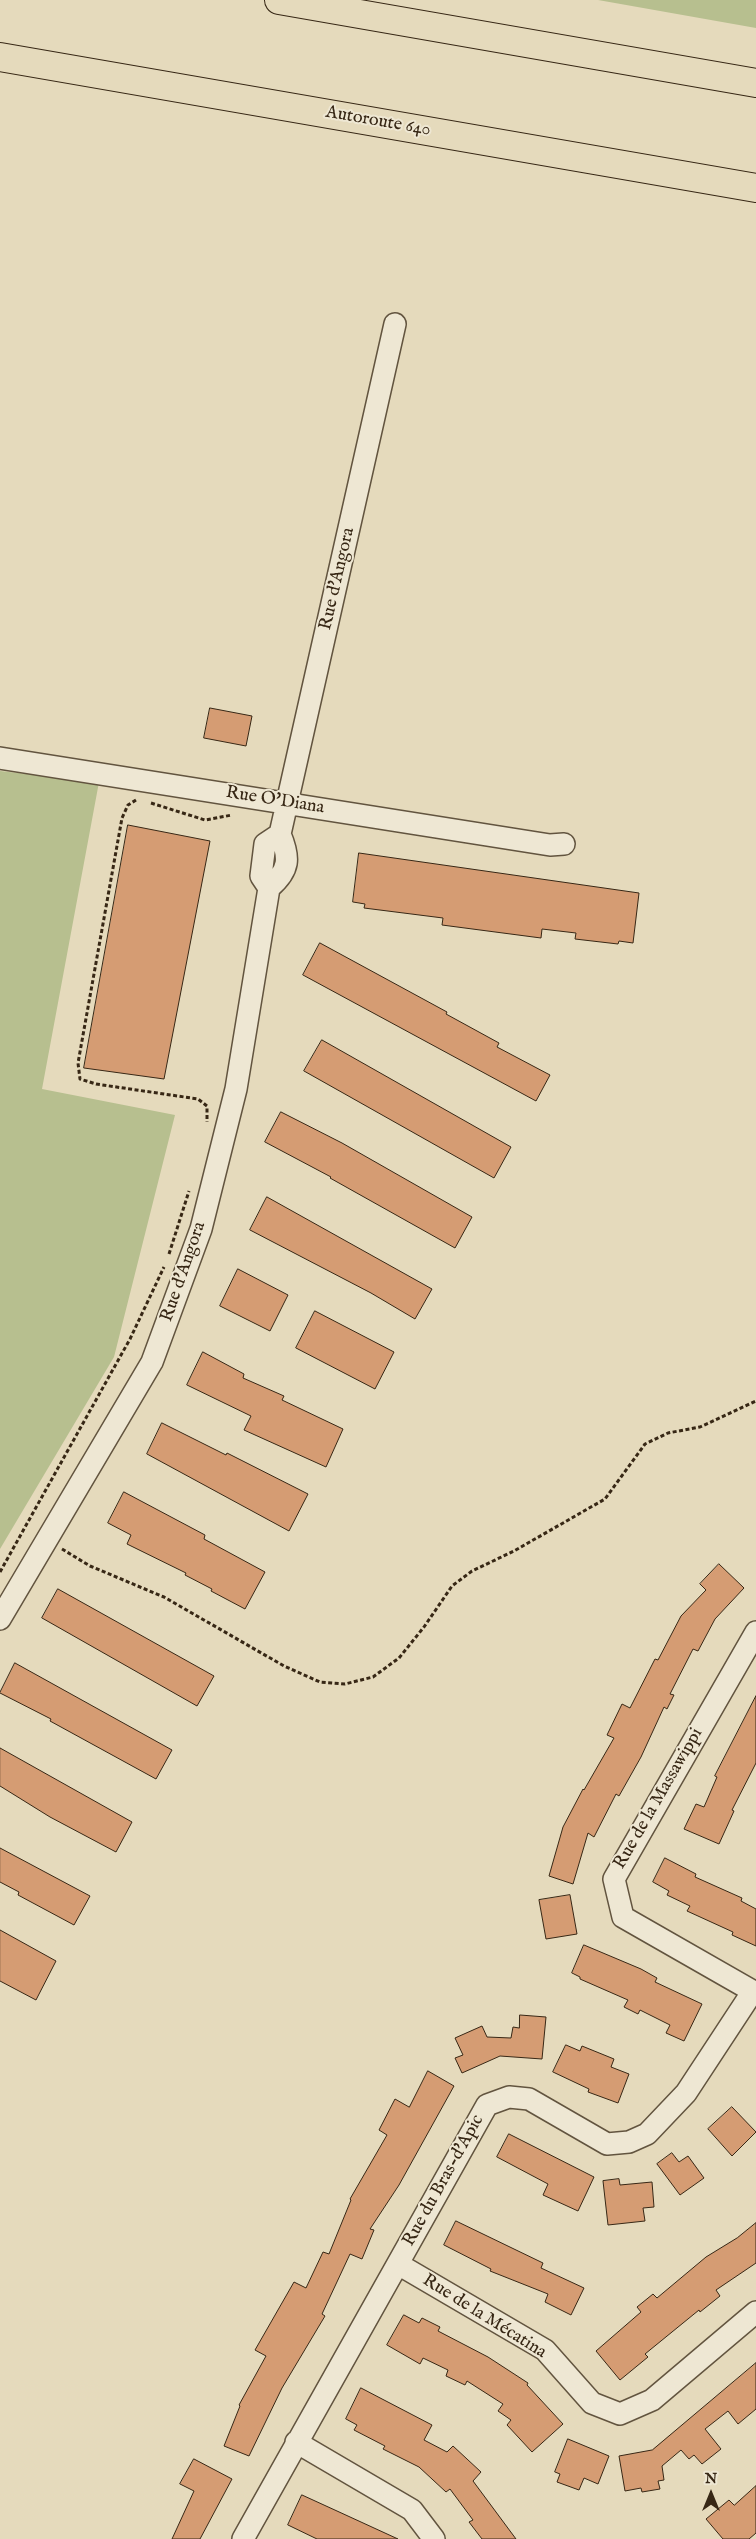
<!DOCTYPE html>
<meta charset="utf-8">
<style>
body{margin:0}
#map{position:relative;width:756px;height:2539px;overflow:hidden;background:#e5dabc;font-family:"IM FELL English",serif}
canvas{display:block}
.north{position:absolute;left:686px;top:2469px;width:50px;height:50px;-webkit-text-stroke:4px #eee7d3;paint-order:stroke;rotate:0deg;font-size:14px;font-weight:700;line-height:20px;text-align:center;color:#372715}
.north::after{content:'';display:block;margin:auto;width:18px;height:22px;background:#372715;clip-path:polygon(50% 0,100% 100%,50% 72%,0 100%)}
</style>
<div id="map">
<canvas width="756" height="2539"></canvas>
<div class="north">N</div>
</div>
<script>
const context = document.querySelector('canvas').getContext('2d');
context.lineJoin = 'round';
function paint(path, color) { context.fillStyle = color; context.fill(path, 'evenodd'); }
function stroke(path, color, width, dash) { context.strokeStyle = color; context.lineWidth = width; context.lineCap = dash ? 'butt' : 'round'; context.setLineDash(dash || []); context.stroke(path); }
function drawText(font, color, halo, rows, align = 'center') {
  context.font = font + ' "IM FELL English",serif'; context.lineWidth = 4; context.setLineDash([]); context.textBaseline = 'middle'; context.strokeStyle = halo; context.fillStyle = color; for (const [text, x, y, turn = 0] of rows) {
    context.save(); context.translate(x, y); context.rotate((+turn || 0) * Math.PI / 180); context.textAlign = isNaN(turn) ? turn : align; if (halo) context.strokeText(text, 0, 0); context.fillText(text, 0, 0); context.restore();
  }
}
paint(new Path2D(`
 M598,0H756V28Z
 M0,771L99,782L42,1089L175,1115L114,1357L0,1549Z`), '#b7bf8f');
const building = new Path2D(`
 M210,708L252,716L246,746L204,738Z
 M128,825L210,841L164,1079L84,1068Z
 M359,853L639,893L633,943L619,941L618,944L575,939L576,933L542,929L541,938L442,925L443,918L364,908L365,904L353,902Z
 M320,943L447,1012L446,1014L499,1043L497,1047L550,1075L536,1101L303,975Z
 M322,1040L511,1147L494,1178L304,1071Z
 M281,1112L342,1143L472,1217L455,1248L330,1178L331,1177L265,1142Z
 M267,1197L432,1289L415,1319L371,1293L250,1230Z
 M238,1269L288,1295L270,1331L220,1306Z
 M315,1311L394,1352L375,1389L296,1348Z
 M203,1352L244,1374L243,1378L284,1396L282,1400L343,1429L326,1467L244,1430L251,1416L187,1385Z
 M162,1423L226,1455L227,1453L308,1494L289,1531L147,1454Z
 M124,1492L205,1535L204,1539L265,1572L245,1609L211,1591L212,1589L185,1575L186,1573L127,1544L131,1535L108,1523Z
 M719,1564L744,1588L715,1619L698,1651L693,1649L670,1694L674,1695L667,1709L664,1707L641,1757L619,1796L616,1794L594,1837L588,1833L573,1884L549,1876L563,1827L583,1789L584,1790L614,1738L607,1735L622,1704L630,1708L655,1659L658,1660L681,1616L706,1590L700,1584Z
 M58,1589L214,1676L197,1706L42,1618Z
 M15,1663L172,1750L156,1779L50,1721L51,1719L0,1693Z
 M756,1696V1763L732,1810L734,1811L719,1844L684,1829L696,1804L704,1807L717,1777L715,1776Z
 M0,1748L132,1822L116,1852L50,1817L0,1786Z
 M0,1848L90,1896L74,1925L18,1895L19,1892L0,1882Z
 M665,1858L696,1874L695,1877L742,1898L741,1901L756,1909V1946L732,1935L733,1932L687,1911L690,1906L667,1895L669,1891L653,1882Z
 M570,1895L577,1934L546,1939L539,1900Z
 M0,1930L56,1961L36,2000L0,1981Z
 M584,1945L641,1969L657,1978L655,1982L702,2004L684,2041L666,2033L670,2025L640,2010L638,2014L624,2007L628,2000L580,1979V1977L572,1973Z
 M520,2015L546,2017L542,2059L500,2056L462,2073L455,2058L463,2055L455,2038L482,2026L487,2037L511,2038L513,2027L519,2028Z
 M566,2045L580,2051L582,2046L614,2059L611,2067L629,2074L618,2103L588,2092L589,2089L553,2072Z
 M428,2071L454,2086L399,2185L370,2229L374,2230L362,2259L350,2254L322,2314L325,2316L282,2388L249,2456L224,2446L240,2406L239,2405L266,2356L255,2350L294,2282L306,2288L323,2252L329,2254L351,2200L350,2199L387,2135L379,2130L395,2099L409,2107Z
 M732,2107L756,2132L732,2156L708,2129Z
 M509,2134L594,2177L578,2211L543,2195L548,2184L497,2157Z
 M672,2153L679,2162L688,2156L704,2178L680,2195L657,2164Z
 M619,2179L620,2185L652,2182L654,2207L643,2208L645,2221L608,2225L603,2181Z
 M456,2221L543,2263L541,2268L584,2288L571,2315L545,2302L548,2294L490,2271L491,2269L444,2245Z
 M756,2223V2263L716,2290L720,2296L700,2312L699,2310L645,2354L648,2357L620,2380L596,2351L641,2312L637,2307L653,2294L657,2298L706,2257L737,2238Z
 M404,2315L419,2323L422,2318L440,2327L438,2331L488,2357L528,2383L527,2385L563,2424L532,2452L507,2425L511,2420L498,2411L503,2404L467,2381L465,2385L446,2376L448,2370L423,2358L420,2364L387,2345Z
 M756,2363V2409L738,2424L728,2411L705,2429L721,2449L702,2464L694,2455L689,2459L681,2450L662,2466L664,2480L658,2481L660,2489L642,2492L641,2488L625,2491L619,2456L652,2450Z
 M361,2388L432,2425L424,2440L447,2452L453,2446L481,2472L473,2481L516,2539H482L469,2522L473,2520L450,2489L446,2492L419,2467L383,2449L385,2446L354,2430L357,2425L346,2419Z
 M568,2439L609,2456L598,2484L584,2478L579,2490L557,2482L560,2474L555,2472Z
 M194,2459L232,2479L200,2539H172L194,2491L180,2484Z
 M756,2486V2533L749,2539H723L706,2519L729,2500L734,2505Z
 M302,2495L337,2511L398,2539H317L288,2525Z`);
paint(building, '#d59c73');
stroke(building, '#372715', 1);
const street = new Path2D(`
 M0,758L550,845L564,844
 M269,888L261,876L265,844L280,834
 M0,1619L152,1362L201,1229L236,1089L269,888C290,870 290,858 280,834L395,324
 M756,1632L614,1879L623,1917L756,1993
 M398,2264L545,2350L592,2403L620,2414L652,2400L756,2312
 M296,2442L412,2510L434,2539
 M243,2539L487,2105L509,2097L529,2099L607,2144L629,2142L647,2134L686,2093L753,1991`);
const highway = new Path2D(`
 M279,0L756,83
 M0,57L756,188`);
stroke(street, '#62543f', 24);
stroke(highway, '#372715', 30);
stroke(new Path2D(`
 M136,800L128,805L122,818L78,1063L80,1079L96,1084L198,1099L207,1106V1122
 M151,803L205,820L232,815
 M169,1254L189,1191
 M62,1549L90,1566L164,1597L284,1666L320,1682L345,1684L373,1677L399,1658L424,1627L452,1586L472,1571L514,1551L605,1499L645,1444L668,1433L700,1427L756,1401
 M0,1572L130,1339L164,1267`), '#372715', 3, [4, 2.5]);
stroke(street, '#eee7d3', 21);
stroke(highway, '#e5dabc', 28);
drawText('18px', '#372715', '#eee7d3', [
 ["Autoroute 640",378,122,10],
 ["Rue d'Angora",338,579,-77],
 ["Rue O'Diana",275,801,9],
 ["Rue d'Angora",184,1272,-71],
 ["Rue de la Massawippi",659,1799,-60],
 ["Rue du Bras-d'Apic",444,2181,-61],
 ["Rue de la Mécatina",484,2317,32]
]);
</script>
